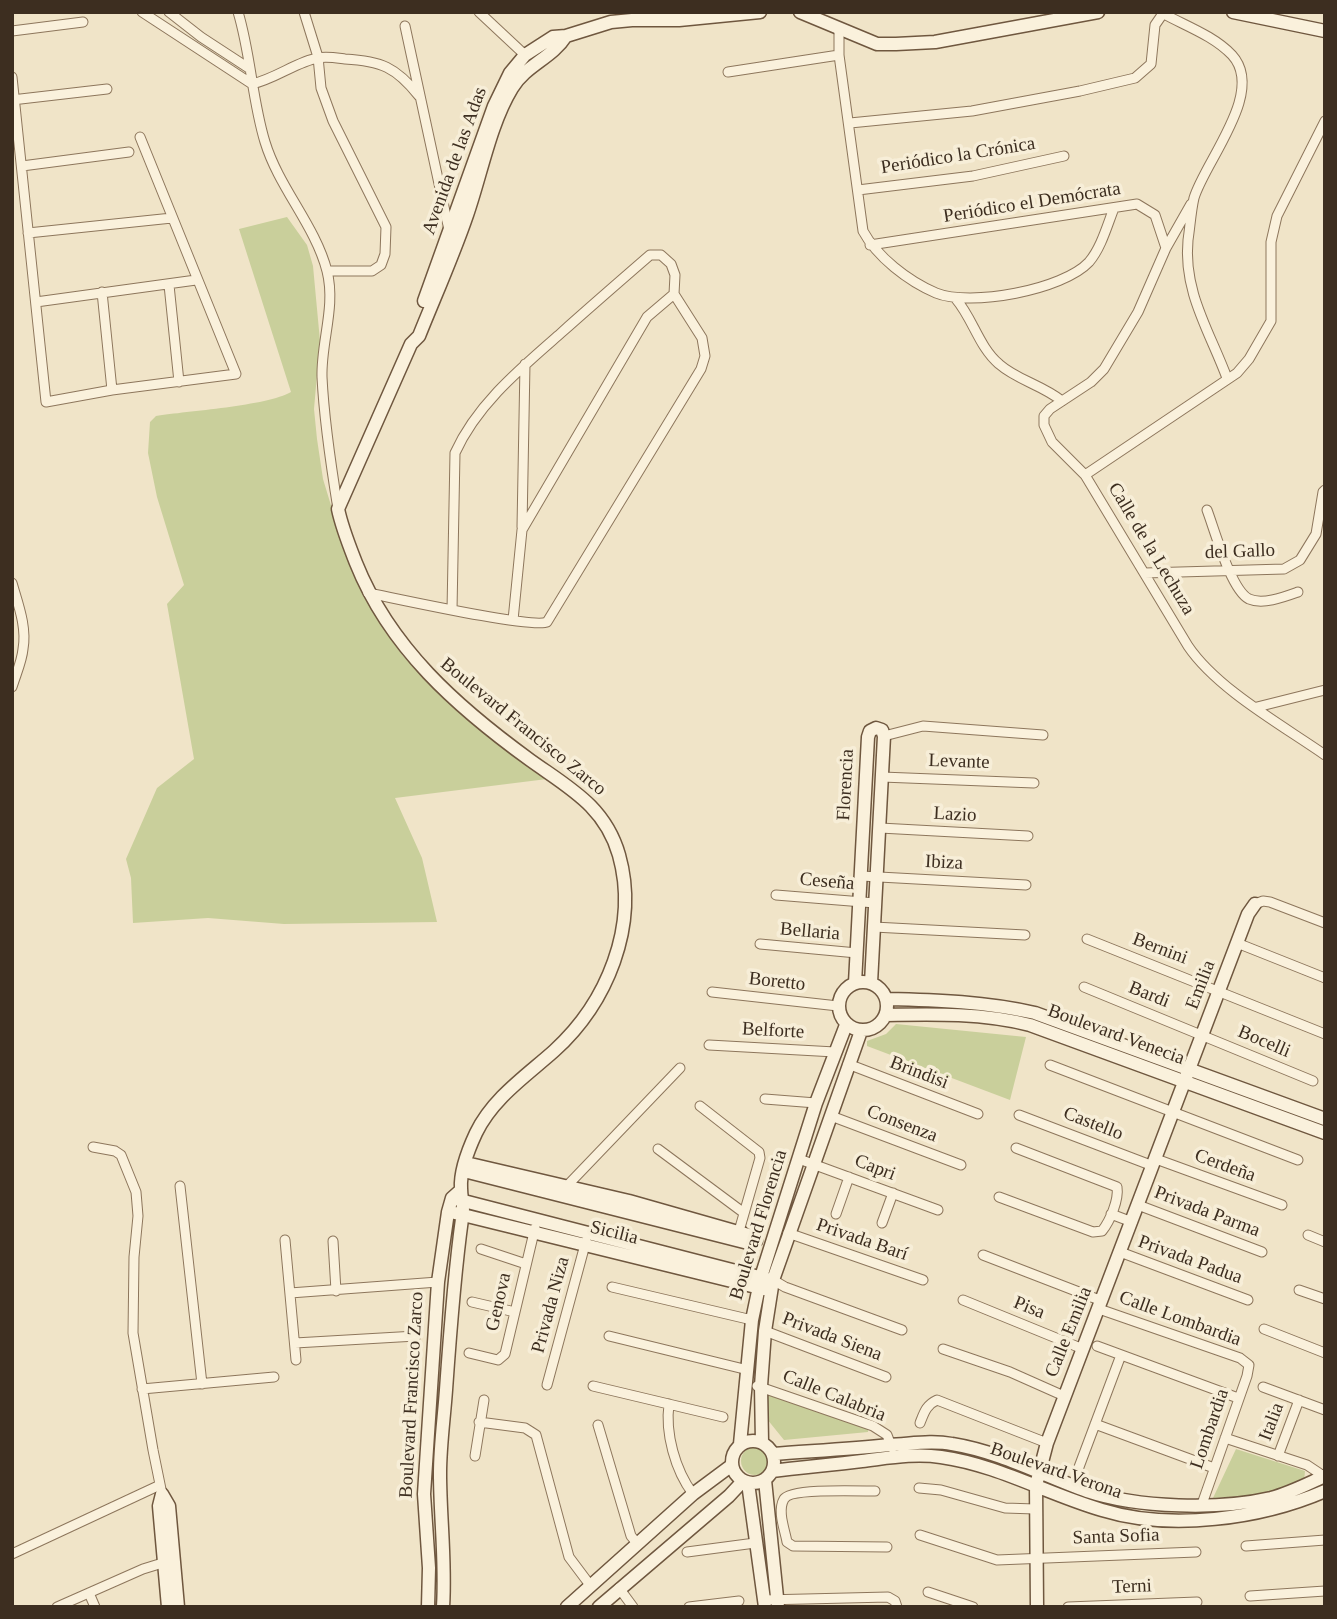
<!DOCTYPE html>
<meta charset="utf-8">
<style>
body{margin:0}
#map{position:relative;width:1337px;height:1619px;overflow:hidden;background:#f0e4c8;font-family:Georgia,serif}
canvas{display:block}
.frame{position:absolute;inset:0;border:14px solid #3d2e20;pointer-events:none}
</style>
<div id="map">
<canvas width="1337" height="1619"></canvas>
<div class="frame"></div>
</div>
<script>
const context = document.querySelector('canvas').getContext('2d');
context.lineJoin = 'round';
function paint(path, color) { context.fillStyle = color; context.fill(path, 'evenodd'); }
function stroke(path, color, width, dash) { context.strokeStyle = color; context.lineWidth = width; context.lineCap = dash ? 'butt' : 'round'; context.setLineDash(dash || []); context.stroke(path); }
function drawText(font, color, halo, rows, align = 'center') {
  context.font = font + ' Georgia,serif'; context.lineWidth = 7; context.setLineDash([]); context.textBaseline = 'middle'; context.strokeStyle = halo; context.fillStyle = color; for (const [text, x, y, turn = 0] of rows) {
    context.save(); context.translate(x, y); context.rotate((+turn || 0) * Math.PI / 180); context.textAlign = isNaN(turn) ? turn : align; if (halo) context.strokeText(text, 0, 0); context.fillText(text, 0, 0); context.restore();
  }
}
paint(new Path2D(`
 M287,217L307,245L313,266L320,341L314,409L317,439L323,479L346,555L386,633L403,656L436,690L547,779L395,798L422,858L437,922L284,924L208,918L133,923L131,878L126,859L157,788L194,759L167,604L184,585L157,497L148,453L150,422L156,416C187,411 267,406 291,392L239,229Z
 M896,1024L1026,1037L1010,1100L867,1046V1041L886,1034Z
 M767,1391L868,1425V1432L784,1440L767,1419Z
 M741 1461a14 14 0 1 1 28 0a14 14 0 1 1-28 0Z
 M1236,1449L1305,1471L1304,1482L1272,1494L1213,1498Z`), '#c9cf9b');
const street = new Path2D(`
 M142,12L252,84C275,79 298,61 318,58C326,56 337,58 345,59C381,61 396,67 419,96
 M169,12L201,37L250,69
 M238,12C251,55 252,100 265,142C279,188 315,225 327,271C336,307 321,341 322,377C324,420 331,466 338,509
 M304,12L318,57L321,88L333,121L386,227L385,254L381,265L372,271H327
 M479,12L525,55
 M1164,14C1186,26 1214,36 1232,55C1266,92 1205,161 1194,198C1191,211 1190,227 1188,240C1183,292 1210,332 1227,378
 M405,26L449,230
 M12,31L83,22
 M839,55L863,231C877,257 908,281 936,293C970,307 1063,290 1089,262C1101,248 1107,226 1114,208
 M728,72L839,55V30
 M12,77L46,402L112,390L236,374L140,137
 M12,100L107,89
 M850,123L972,111L1080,91L1135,78L1151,64L1155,25L1164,12
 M22,166L129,152
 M858,190L973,176L1064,156
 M28,233L172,218
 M870,245L1137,204L1155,215L1166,248L1138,312L1104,369L1091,382L1050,409L1044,416V425L1052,442L1085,475L1188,646C1217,689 1282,725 1325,755
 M1166,248L1191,204
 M169,285L179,382
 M102,292L112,390
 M956,299C973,319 979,347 999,364C1017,380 1042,385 1062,401
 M36,302L196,280
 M1085,475L1237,373L1249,359L1271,321V242L1277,216L1325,121
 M1207,510C1215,531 1231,590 1249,599C1263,605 1284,597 1298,592
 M522,527L525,364
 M1145,573L1284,569L1300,560L1316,534L1323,492L1325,490
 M12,583C18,604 27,627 23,649C22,661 16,674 12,687
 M368,593C394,598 533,629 547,622L701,369L705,356L702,338L674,294L675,275L671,264L661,255H650C620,281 590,307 561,333C521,368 477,404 455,453L452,610
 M513,620L522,530L647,317L674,294
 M1257,707L1325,690
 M884,736L923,726L1043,735
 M882,777L1034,783
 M880,828L1028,836
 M861,876L1026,885
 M776,895L875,903
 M1255,904L1263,901L1270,902L1325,923
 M874,927L1025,935
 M1087,939L1325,1034
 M1237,943L1325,978
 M760,944L857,953
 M1084,987L1313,1081
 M712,992L838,1006
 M709,1045L835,1052
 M848,1064L978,1114
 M1050,1065L1298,1160
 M765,1099L816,1103
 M700,1106L759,1152L760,1158L737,1238
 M1019,1115L1153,1166
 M831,1116L961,1165
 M93,1147L115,1151L121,1155L136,1192L138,1216L134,1257L133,1333L153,1450L162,1494
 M658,1149L744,1213
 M799,1159L938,1210
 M1156,1159L1282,1205
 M180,1186L202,1384
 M564,1189L680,1068
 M999,1197L1093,1232L1102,1231C1110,1221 1119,1200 1117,1187L1016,1148
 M1138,1205L1262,1252
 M836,1214L849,1177
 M1111,1214L1132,1222
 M882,1223L893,1193
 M788,1233L923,1280
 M1308,1235L1325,1242
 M285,1240L296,1360
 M333,1241L336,1291
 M481,1249L526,1264
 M1120,1252L1248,1300
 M983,1255L1102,1301
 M773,1280L785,1287L902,1330
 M612,1287L752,1320
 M1299,1290L1325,1299
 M290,1293L438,1282
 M963,1300L1083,1349
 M472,1302L515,1312
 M1099,1309L1240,1358L1249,1365L1247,1376L1202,1504
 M1264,1329L1325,1353
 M765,1331L886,1377
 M609,1336L748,1370
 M295,1343L416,1336
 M1097,1346L1238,1398
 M943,1349L1010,1372L1064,1396
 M469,1353L498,1360L505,1354L535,1228
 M547,1385L586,1241
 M593,1386L723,1417
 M757,1386L873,1426L887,1435L892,1448
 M1263,1387L1325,1410
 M142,1389L274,1377
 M669,1404C665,1433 675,1470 693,1494
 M479,1422L525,1428L536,1435L569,1557L590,1585
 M920,1423C924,1413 926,1405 937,1400L1047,1443
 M1095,1424L1214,1468
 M598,1425L631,1536L637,1543
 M1225,1438L1307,1465L1325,1477
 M475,1456L484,1400
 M1278,1456L1299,1400
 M1079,1467L1121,1355
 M919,1488L941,1490L1005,1508L1035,1509
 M875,1491C860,1491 790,1488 784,1499C777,1511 785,1530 787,1542L793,1546L887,1547
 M920,1535L997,1560L1196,1552
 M1246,1546L1325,1540
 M687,1552L755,1543
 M12,1554L160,1485
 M619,1588L633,1607
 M928,1592L973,1607
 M89,1593L95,1607
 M1250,1596L1325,1591
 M764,1600L888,1597L895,1601L897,1607
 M57,1607L143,1569L169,1561
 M689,1607L739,1601
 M1068,1607L1197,1602`);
const secondary = new Path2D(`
 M800,12L877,44H896L935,42L1098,12
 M1233,12L1325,31
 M424,301L494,106L510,73L525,55L553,37L566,36L611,22L632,20H679L760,12
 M839 1006a24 24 0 1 1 48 0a24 24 0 1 1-48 0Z
 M855,983L868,737L870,731L876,728L882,730L884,736L871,983
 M887,999C938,1000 986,1002 1035,1013L1325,1119
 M886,1015C935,1014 983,1013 1030,1025L1325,1133
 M464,1171L752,1244L756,1241L752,1236L629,1201L466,1163
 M456,1199L767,1279
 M455,1213L764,1289
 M732 1462a21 21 0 1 1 42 0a21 21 0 1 1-42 0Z
 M762,1442L761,1386L765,1331L773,1280L861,1031
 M740,1444L752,1320L761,1277L816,1103L846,1025
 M773,1454C812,1451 851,1449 889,1445C911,1444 931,1440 952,1444C1001,1452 1042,1475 1087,1491C1138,1508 1219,1510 1271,1498C1290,1493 1307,1484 1325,1476
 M772,1471C802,1467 832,1465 862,1461C888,1458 914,1453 941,1457C998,1465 1047,1494 1102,1510C1170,1531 1260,1519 1325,1491
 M765,1480L778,1607
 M748,1483L765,1607
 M162,1494L169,1506L178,1607
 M162,1494L159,1506L168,1607
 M428,1607L429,1568L424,1494L438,1282L448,1212L452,1198L461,1190
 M443,1607C446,1562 440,1518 440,1473C440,1446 444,1418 446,1390C450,1333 454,1276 462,1219C465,1205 461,1200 461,1188C460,1171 469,1148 476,1133C493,1098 526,1076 554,1051C607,1003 639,926 619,855C605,806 569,788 530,760C457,707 390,648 356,563C349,545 342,528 338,509L411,344L419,336C435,296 453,256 467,215C481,175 490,124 512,88C526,65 552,58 566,36
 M567,1607L693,1494L732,1465
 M599,1607L729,1496L743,1481
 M1037,1607L1036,1485L1047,1443L1248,914L1255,904`);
stroke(street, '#8d765c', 11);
stroke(secondary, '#6f573f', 15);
stroke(street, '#faf1dc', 9);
stroke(secondary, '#faf1dc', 12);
drawText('19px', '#3d2e20', '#f7eed8', [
 ["Periódico la Crónica",958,156,-9],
 ["Avenida de las Adas",455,161,-70],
 ["Periódico el Demócrata",1032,203,-9],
 ["Calle de la Lechuza",1151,549,59],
 ["del Gallo",1240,552,-2],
 ["Boulevard Francisco Zarco",523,727,39],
 ["Levante",959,762,2],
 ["Florencia",846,785,-87],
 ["Lazio",955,815,3],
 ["Ibiza",944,863,3],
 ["Ceseña",827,882,5],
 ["Bellaria",810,932,5],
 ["Bernini",1160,949,21],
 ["Boretto",777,982,6],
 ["Emilia",1201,985,-69],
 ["Bardi",1149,995,22],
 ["Belforte",773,1031,3],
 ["Boulevard Venecia",1116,1035,20],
 ["Bocelli",1264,1042,23],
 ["Brindisi",919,1073,21],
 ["Consenza",902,1124,21],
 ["Castello",1093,1124,21],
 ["Cerdeña",1225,1166,20],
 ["Capri",875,1168,21],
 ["Privada Parma",1207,1212,21],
 ["Boulevard Florencia",759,1225,-73],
 ["Sicilia",614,1233,14],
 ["Privada Barí",862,1240,19],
 ["Privada Padua",1190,1260,20],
 ["Genova",499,1302,-77],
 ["Privada Niza",551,1305,-75],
 ["Pisa",1029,1308,22],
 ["Calle Lombardia",1180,1319,20],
 ["Calle Emilia",1069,1332,-68],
 ["Privada Siena",832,1337,21],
 ["Boulevard Francisco Zarco",412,1395,-87],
 ["Calle Calabria",834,1396,22],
 ["Italia",1272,1422,-69],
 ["Lombardia",1210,1429,-71],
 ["Boulevard Verona",1056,1471,19],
 ["Santa Sofia",1116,1537,-2],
 ["Terni",1132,1587,-2]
]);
</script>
